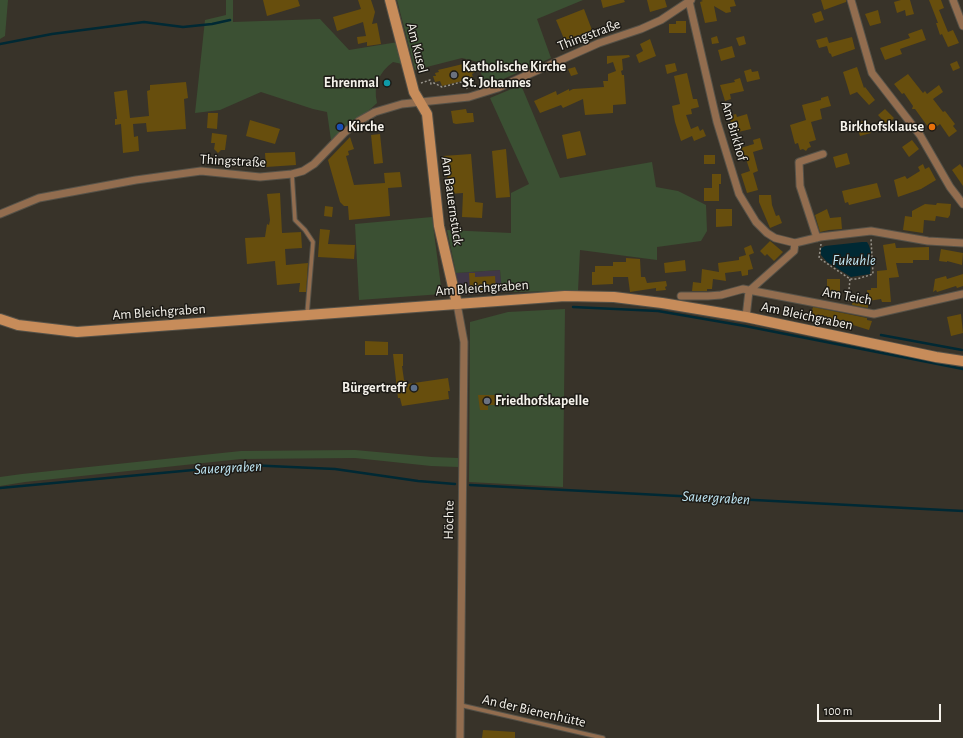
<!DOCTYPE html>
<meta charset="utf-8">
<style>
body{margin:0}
#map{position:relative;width:963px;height:738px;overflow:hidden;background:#383329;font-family:"Alegreya Sans",sans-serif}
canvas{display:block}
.scale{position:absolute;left:817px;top:704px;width:124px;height:18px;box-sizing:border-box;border:2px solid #f5f2eb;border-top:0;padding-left:5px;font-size:12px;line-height:14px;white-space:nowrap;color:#f5f2eb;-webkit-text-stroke:3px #1d1b16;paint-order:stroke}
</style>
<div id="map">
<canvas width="963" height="738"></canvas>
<div class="scale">100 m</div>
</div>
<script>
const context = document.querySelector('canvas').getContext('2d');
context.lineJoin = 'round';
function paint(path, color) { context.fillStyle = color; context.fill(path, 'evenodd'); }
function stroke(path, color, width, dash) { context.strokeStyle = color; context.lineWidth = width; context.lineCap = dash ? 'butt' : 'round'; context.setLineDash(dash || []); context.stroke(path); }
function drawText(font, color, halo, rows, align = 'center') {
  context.font = font + ' "Alegreya Sans",sans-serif'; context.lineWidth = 3; context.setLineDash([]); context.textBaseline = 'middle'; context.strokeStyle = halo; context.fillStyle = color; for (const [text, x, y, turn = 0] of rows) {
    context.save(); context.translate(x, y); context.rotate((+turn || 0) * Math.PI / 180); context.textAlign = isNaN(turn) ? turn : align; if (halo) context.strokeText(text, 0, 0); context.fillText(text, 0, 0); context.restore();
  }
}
paint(new Path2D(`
 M500,270L502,292L461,295L456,273Z`), '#403747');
paint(new Path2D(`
 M0,0H8L5,36L0,39Z
 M226,0H233V22L320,19L349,50L398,42L402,64L393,62C379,72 373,86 377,103C363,117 345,125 331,140L327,112L313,109L261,92L220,110L195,113L205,20L226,15Z
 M397,0H583L537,19L551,58L485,87L478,62L462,58L415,70Z
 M521,85L560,178L652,162L656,187L678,191L706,205L707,231L701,241L657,247V260L580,250L578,291L502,292L500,270L456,273L447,230L511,233V193L529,184L490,98Z
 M432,217L442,294L359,300L355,224Z
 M565,309L563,487L469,482L470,322L508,312Z
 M355,450L432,457L458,458V467L431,466L355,458L241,459L25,482L0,486V477L22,474L241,451Z`), '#3b5033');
paint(new Path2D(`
 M862,242H867C873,250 871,264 870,274L851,277L827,262L821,255V248L825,246Z`), '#002934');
stroke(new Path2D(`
 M0,44L52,34L144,22L183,27L212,24L230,20
 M573,307L658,311L745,326L963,369
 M881,335L962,350
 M470,485L963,511
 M0,488L247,465L335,469L418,481L455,484`), '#002934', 2.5);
paint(new Path2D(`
 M263,0H298L300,6L267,16Z
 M358,0H371L375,12L372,24L377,23L381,44L367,46V42L358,44L357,37L366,36L363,22L337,31L333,17L361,9Z
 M601,0H624L625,2L603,8Z
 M647,0H665L667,7L650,12Z
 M701,0H734L736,6L730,7L731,12L726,13L714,6L717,21L705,23L700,2L703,1Z
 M821,0H846V2L824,10Z
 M901,0H910L914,14L906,16L905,10L897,13L894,2Z
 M929,0H941L944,8L939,10L948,32L953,30L959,43L948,47L942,34L940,35L936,23H938Z
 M584,9L592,30L565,41L556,20Z
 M878,10L881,23L870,26L865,14Z
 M821,11L824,20L815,23L812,14Z
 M676,21H686V33H669V24H676Z
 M922,29L926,40L900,49L902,54L885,60L880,48L910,38L908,34Z
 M717,36L719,43L712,44L711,38Z
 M744,36L746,44L739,46L736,38Z
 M827,37L829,43L852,37L855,49L832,57L831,54L829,53L827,46L819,48L816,40Z
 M650,39L656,56L639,63L636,55L643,51L640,44Z
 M732,46L735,57L721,61L718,50Z
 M629,55L630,57L622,59L623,70L621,71L622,75H624L626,104L613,105V113L585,115L583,99L563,108L561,105L540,113L534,101L556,91L557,95L569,89V91L573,89L604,87L603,81H608V74L616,71L613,62L607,64V56Z
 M957,61L960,68L953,71L950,64Z
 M675,63L677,71L667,74L665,65Z
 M463,64L464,67L469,66L474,67L475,72L472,74L474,81L467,82L466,80L442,86L440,81L435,82L433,76H436L435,73L439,72L438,70Z
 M575,67L578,74L571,76L568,69Z
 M857,67L864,88L865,87L875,100L869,105L857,92L850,95L848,88L843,72Z
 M751,69L752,72L758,71L760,79L747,82L744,71Z
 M687,73L693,99H697L699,107L691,109L692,114L686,115L691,129L698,126L700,131L703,129L706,136L694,141L692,136L681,141L675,122L672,106L680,104L674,76Z
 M908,74L923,93L925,91L927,94L939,85L943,92L933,99L943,112L945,111L955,124L953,126L957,131L949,137L940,124L931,131L915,109H912L913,106L904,93L902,94L894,84Z
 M740,78L744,91L730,94L731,99L725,101L720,85L735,82L734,80Z
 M186,82L188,98L184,99L186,129L147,132L146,123L133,124L134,137L138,136L139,151L123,153L121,124L115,125V119H117L114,92L127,90L130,118L149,116L147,91L150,90V85Z
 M828,96L831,106L820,109L822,119L811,122L816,140L809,142L811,147L808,148L806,151L803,149L800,150L798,143L795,144L790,125L806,120L802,105L821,100V98Z
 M466,109L467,113H473L474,122L456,124L453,123L451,111Z
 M885,109L894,118L887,125L878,115Z
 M208,113H218L217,129L207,128Z
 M736,114L737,117L747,114L751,129L734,133L729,116Z
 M250,120L280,129L275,144L246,136Z
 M867,120L871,133L860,136L856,123Z
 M580,131L586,155L567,159L562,135Z
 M212,133L227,135L225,150H221L218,153L214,149L215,143H211Z
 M380,134L383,163L374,164L371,135Z
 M350,137L354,149L348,151L349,155L346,156L354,185L385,183L384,173L400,172L402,187L388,188L390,216L349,220L348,206H344L340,202L328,160Z
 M760,138L763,149L753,152L758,171L753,173L758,190L747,193L741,174L750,171L746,159L741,160L737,149L754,144L753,140Z
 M912,140L919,149L909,157L902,147Z
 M506,149L510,197L496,198L492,151Z
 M295,152L296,165L266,167L265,153Z
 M847,153L850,164L836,168L833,157Z
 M471,154L475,202L483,203L482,218L462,217L463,193L449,194L447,173L445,174L443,156Z
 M704,155H715V164H704Z
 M923,164L925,169L929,167L936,180L921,189L898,197L894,180L905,176L907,179L920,171L918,167Z
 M960,164L963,168V186L952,170Z
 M712,174H721V184H719V201H704V188H712Z
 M877,183L881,197L849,205L848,202L845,203L842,191Z
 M280,193L282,233L301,232L302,248L285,249L286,265L308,263L306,292H299L300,283L277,285L275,261L247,264L245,238L265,237L267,224L269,225L270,220L267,194Z
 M759,195H771L772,205L776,216L779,215L782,223L770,228L759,202Z
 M937,203L951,204L950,215L948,218L936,216L935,221L924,220L923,233L903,230L905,216L912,217V211L925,204L936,205Z
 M325,206L333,207L332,217L324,216Z
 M716,209H732V226L716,227Z
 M827,209L830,218L841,217L842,229L829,230L820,232L815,215Z
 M320,229L330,230L328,244L355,245L354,259L318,257Z
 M770,241L783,252L774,261L767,254L765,256L760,251Z
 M895,243L896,248L929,247V260H913V263H896L899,277L889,278L891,302H882L881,299L868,301L867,290H871V288H877V271L887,270L883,245Z
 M751,245L754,253L749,255L753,269L748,270V275L742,276L741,271L725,273L726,281L713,279L712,289H707V291H692L693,282L701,283L702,269L719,272L718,263L739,260V257L746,255L744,248Z
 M941,249L963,253L962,265L947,261V262L939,261Z
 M626,258L640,259L641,277H645L647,283L666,281L667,286L665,287L666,290L656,291V288L630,292L628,277H613V284L592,285V272H595V266H613V262H626Z
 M685,260L686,271L665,273L664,263Z
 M469,273H475V277L495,276L496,290H470Z
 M963,274V286L957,288L956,286L937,292L936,290L933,292L935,279L946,276L947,279Z
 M827,279H840V297L827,296Z
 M853,299L868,302V308L852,305Z
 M813,307L867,318V320L872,321L869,330L853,325L836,323L810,317Z
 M961,314L963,333L951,336L947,317Z
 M365,341L388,342V355H365Z
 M393,354H403V366H402L404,380H406L407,384L448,378L450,391H448L449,399L402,406L400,398H398Z
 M478,395H495V405H488V410H480Z
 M483,730L515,732V738H482Z`), '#674e0d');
const lane = new Path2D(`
 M292,174L295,220L305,230L313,242L307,314
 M460,705L603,738`);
const street = new Path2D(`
 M851,0L872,73L920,135L950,187L963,204
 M953,0L963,26
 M689,1L717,122L739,194L756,222L767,233L775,238L795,243L820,237L871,231L928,241L963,243
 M0,214L39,198L136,180L201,171L260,177L292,174L303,171L314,164L344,133L359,121L375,112L402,104L469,97L498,88L599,43L641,29L661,20L691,0
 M817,238L800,186L799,162L823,154
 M681,296H708L721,295L743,289L874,314L963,294
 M457,304L464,342L460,738
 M746,317L749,291L794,251L795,243`);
const secondary = new Path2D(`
 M390,0L414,92L427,114L439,226L457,304
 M0,319L18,325L77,332L565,296L614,297L662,303L746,317L936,357L963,361`);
stroke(lane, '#565248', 5.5);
stroke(street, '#565248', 9);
stroke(secondary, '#565248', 12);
stroke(new Path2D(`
 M421,83L430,80L431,84L434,83L442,87L465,81L467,89
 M821,244L819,258L850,279H857L873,274L871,239
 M848,301L850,279`), '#97938a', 1.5, [2, 2]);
stroke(lane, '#926d4f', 3.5);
stroke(street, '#926d4f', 7);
stroke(secondary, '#c78c5a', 10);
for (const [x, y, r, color] of [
 [454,75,4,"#6b7280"],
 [387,83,4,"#0f9aa8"],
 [340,127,4,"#1a4fb4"],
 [932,127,4,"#e8710a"],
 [414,388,4,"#5c6f8a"],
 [487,401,4,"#6b7280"]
]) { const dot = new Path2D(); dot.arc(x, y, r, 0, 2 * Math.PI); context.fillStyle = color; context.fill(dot); stroke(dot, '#1d1b16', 1.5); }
drawText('14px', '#f5f2eb', '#1d1b16', [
 ["Thingstraße",589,35,-21],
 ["Am Kusel",417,48,76],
 ["Am Birkhof",734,131,74],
 ["Thingstraße",233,161,3],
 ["Am Bauernstück",452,201,82],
 ["Am Bleichgraben",482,288,-4],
 ["Am Teich",847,296,10],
 ["Am Bleichgraben",159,312,-4],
 ["Am Bleichgraben",807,316,12],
 ["Höchte",449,520,-89],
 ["An der Bienenhütte",534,711,13]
]);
drawText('bold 14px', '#f5f2eb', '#1d1b16', [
 ["Katholische Kirche",462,67],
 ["St. Johannes",462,83],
 ["Ehrenmal",379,83,"right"],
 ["Kirche",348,127],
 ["Birkhofsklause",924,127,"right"],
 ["Bürgertreff",406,388,"right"],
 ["Friedhofskapelle",495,401]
], 'left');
drawText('italic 15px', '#c0e7f5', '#1d1b16', [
 ["Fukuhle",854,260],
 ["Sauergraben",228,468,-3],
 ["Sauergraben",716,498,3]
]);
</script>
